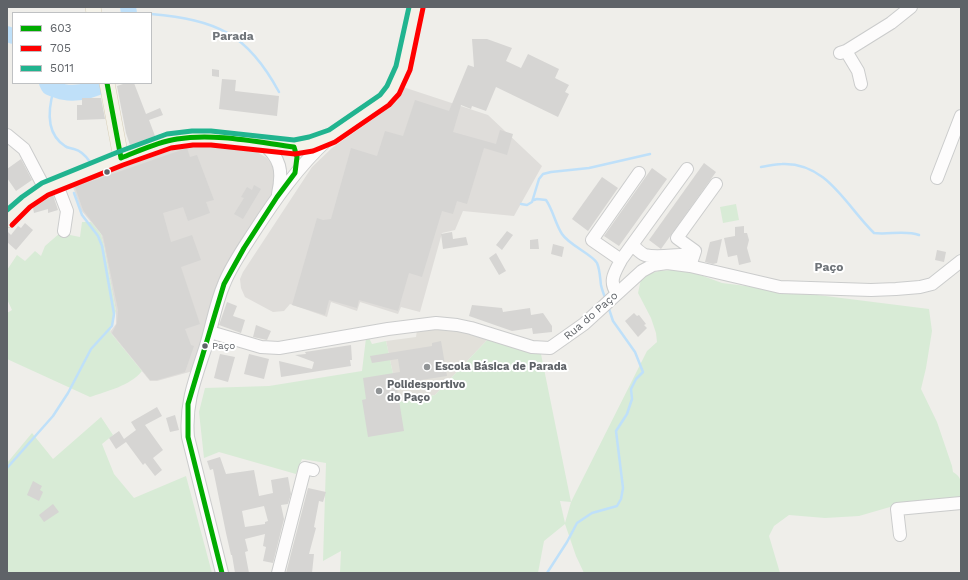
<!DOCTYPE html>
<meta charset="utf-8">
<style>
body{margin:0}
#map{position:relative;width:968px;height:580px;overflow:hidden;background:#efeeea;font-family:"Work Sans",sans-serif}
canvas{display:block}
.frame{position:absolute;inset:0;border:8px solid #5f6368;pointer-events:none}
.legend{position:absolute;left:12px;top:12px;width:140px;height:72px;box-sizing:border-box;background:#fff;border:1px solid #bfc1c3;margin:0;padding:5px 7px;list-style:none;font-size:12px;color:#5f6368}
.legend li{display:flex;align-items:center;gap:8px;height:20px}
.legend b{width:20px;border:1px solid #bfc1c3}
</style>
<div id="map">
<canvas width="968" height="580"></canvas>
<div class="frame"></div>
<ul class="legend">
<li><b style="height:5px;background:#00ac00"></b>603</li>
<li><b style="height:5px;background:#f00"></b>705</li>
<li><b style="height:5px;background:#21b48f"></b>5011</li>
</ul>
</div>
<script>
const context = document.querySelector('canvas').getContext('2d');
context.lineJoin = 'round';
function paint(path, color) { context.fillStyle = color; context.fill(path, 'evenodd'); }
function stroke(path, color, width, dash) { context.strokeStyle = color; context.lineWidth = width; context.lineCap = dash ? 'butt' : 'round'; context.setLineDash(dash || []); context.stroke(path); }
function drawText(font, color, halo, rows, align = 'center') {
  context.font = font + ' "Work Sans",sans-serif'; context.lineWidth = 4; context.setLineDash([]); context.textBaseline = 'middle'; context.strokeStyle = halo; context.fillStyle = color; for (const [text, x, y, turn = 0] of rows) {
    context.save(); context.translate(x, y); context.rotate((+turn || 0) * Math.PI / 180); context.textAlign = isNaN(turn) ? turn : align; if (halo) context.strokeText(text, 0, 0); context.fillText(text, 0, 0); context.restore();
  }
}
paint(new Path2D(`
 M403,87L488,115L542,166L514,216L463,211L455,230L442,233L420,312L401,307L398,314L360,302L357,311L331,302L327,317L290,304L284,311L273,312L245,297L241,288L240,279L243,272L312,167L332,148L379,115L397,101Z
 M206,146L255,151L267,158L275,169L274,193L230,258L215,293L193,371L157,381H150L110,332L116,324V311L104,246L101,234L81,210L73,187L115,170L181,147Z`), '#dfddda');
paint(new Path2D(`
 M447,328L489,338L435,395L399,402L386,341L416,337L417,330Z`), '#e2e0da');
paint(new Path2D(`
 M736,204L739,220L723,223L720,207Z
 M82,222H91L101,234L104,246L116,311L110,332L142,371C130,386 107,391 90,397L7,359V313L12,310L7,299V270L17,255L25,261L35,251L41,256L45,246L60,233L80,237Z
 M684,269L722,283L929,309L932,331L926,368L921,389L937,422L952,466L953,472C964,478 961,487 961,498L890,507L859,516L825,518L789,515L774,526L769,536L780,573H584L576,556L565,524L544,541L538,573H340L341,551L323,561L326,463L302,459L296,474L219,452L204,458L199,412L205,388L269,386L362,371L366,338H369L372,344L386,341L399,402L435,395L489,338L511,347L541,354L571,502L647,351L657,342L656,333L651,318L638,293L641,279L645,275L659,271ZM560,501L571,502L565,523Z
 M101,417L113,435L102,444L114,474L134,498L186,476L212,573H7V463L32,433L53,459Z`), '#d8ebd6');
stroke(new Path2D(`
 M151,14C217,20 247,33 279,92
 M54,89C48,109 45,133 65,146C67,148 71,148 74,149C82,151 86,156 90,162
 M761,167C768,166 775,164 782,164C827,162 846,206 874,233C888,235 905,230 919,235
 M534,200L537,199L546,200C553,210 555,223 562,234C569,245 593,255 597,263C600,270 600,278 601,285C602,290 604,295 606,300
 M521,204L527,205L532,202L539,179L543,174L551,172L589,168L650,154
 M7,468L53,416L68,393L91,349L112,326L114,314L102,246L98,236L82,215L74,193
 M547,573L567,542L577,523L592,513L617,506L621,499L623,488L616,431L627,414L632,399L631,389L636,379L643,372L635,352L613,321L608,306`), '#bfe0f9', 2.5);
stroke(new Path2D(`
 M128,7L129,13
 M7,34L13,36
 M47,83L49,87C54,89 59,91 64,92C78,95 95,89 107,83`), '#bfe0f9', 16);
paint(new Path2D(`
 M472,39H487L512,48L506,61L521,68L528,54L559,69L555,78L569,85L565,92L569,94L558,117L496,87L486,111L472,106L471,109L461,105L453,132L496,144L500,130L513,134L507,155L484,148L467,204L457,201L453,214L442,211L422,277L409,273L398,311L359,300L357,308L329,300L325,315L292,305L317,218L323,220L331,219L351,148L377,156L385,131L403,136L415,100L449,111L468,65L474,67Z
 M212,69L219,70V77L212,76Z
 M222,79L236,80L235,91L279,96L277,116L219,109Z
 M126,83H134L146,114L160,108L163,115L149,120L155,136L130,145L126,133L117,86Z
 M82,98H101L105,119L77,120V105H82Z
 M187,148L190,157L197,155L214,200L206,202L210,213L188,221L183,207L163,213L171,242L192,235L201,260L181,267L200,324L185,329L191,345L194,346L185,372L157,380H150L112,333L117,323L118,310L103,236L83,210L75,187Z
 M21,159L32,180L16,191L7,178V169Z
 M704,163L716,172L661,249L649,240Z
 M652,168L667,179L619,246L604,236Z
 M602,177L618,188L588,231L572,219Z
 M254,185L261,189L243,219L234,214L244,198L241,197L247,187L252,190Z
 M53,195L58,210L48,213V209L34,213L33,208Z
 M25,223L33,230L16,250L7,242V231L11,235L18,226L21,228Z
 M744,226V233H747L749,240L747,248L751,262L739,265L737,255L728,257L724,238L735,236V227Z
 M507,231L513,235L502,250L496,245Z
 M452,232L453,239L466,237L468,245L443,249L441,234Z
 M538,239L539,249H530V240Z
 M722,239L717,263L713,264L705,262L710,242Z
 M553,244L564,247L562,257L551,254Z
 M937,250L946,252L944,262L935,260Z
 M496,253L506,271L499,275L489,258Z
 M227,302L237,306L233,316L245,320L241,333L219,325Z
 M472,305L502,308L503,312L530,308L531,315L543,313L552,326V332L533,334L532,328L512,331L469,316Z
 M634,313L637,316L639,315L646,324L644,325L647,328L638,337L625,321Z
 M256,325L271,331L267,340L253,337Z
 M441,341L447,376L421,380L422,384L397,388L404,431L368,437L362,400L366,399L363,378L400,372L398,359L372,363L370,356L432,346V343Z
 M351,345L352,360H350L351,366L281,377L279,361L312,369L314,362L295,355L306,354L305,352Z
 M220,354L235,357L228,382L214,378Z
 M249,354L269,359L264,379L244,374Z
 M157,407L162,416L145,425L163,450L153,458L162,470L155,476L145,463L143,465L126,442L116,449L109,438L119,431L124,439L136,430L131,422Z
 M175,415L179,430L170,432L166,418Z
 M220,457L226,474L254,470L259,496L273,493L271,480L288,477L291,494L288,504L281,505L284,519L273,563L263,561L266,547L263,546L265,534L245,539L248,551L245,552L249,573H235L232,555H231L226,533L213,469L210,470L207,461ZM264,506L268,521L265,522V524L245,527L242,511Z
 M33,481L42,486L40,490L43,492L39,501L27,495Z
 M308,488L326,492L323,502L319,501L314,527L316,528L309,554H314L312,573H286Z
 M53,504L59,512L44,522L39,515Z`), '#d6d5d3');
const minor = new Path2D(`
 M846,51L858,71L861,84
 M840,53L846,51L891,23L911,7
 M7,135L24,149L45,189
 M262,143C281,158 283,171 278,194
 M937,178L961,116
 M57,185L67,211L64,231
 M632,245C636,248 640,253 645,255C660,259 678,253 693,255
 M621,260L592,240L639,173
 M690,266L695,251L677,238L716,184
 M617,293C608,281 615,272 621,260L687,169
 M210,332L261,347L279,348L388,329L436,323L457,325L471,328L532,347L550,348L584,324L642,271L653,265L667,263L690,266L780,287L871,290L896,289L920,287L932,284L961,261
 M900,535L897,509L961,503
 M222,573L188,437C185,404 195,379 205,349C212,327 215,305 224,284C231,266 243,249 254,232C276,198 298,167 328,139
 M278,573L305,468L313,470`);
const major = new Path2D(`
 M93,7L94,13
 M107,83L121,158
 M7,220L26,202L45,189L121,158L169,141L193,138H211L294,147L311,144L332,136L385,100L393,90L403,68L416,7`);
stroke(minor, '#cbcccc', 14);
stroke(major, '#d7ceb8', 16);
stroke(minor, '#fdfcfc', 12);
stroke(major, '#f4f2e9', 15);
stroke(new Path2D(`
 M107,83L121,158
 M121,158C139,151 157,142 177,139C215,133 256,142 294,147L297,157L295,173L277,197L244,248L224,284L188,404V437L222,573`), '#00ac00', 5);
stroke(new Path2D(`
 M12,225L30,207L48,195L123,165L171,148L193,145H211L295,154L313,151L335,142L389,105L399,94L410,70L423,8`), '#f00', 5);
stroke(new Path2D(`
 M7,210L22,197L42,183L118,152L167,134L192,131H211L294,140L309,137L329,130L380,95L387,86L396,66L409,7`), '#21b48f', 5);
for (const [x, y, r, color] of [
 [107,172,3.5,"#5f6368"],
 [205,346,3.5,"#5f6368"],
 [427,367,4,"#919496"],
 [379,391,4,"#919496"]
]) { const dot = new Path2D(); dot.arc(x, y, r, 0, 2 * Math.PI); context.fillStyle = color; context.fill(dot); stroke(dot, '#fff', 1.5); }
drawText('10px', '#5f6368', '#fff', [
 ["Paço",212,346]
], 'left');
drawText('11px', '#5f6368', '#fff', [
 ["Rua do Paço",591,316,-41]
]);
drawText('bold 11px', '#5f6368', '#fff', [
 ["Escola Básica de Parada",435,367],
 ["Polidesportivo",387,385],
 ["do Paço",387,398]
], 'left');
drawText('bold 12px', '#70757a', '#fff', [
 ["Parada",233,36],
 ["Paço",829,267]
]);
</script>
